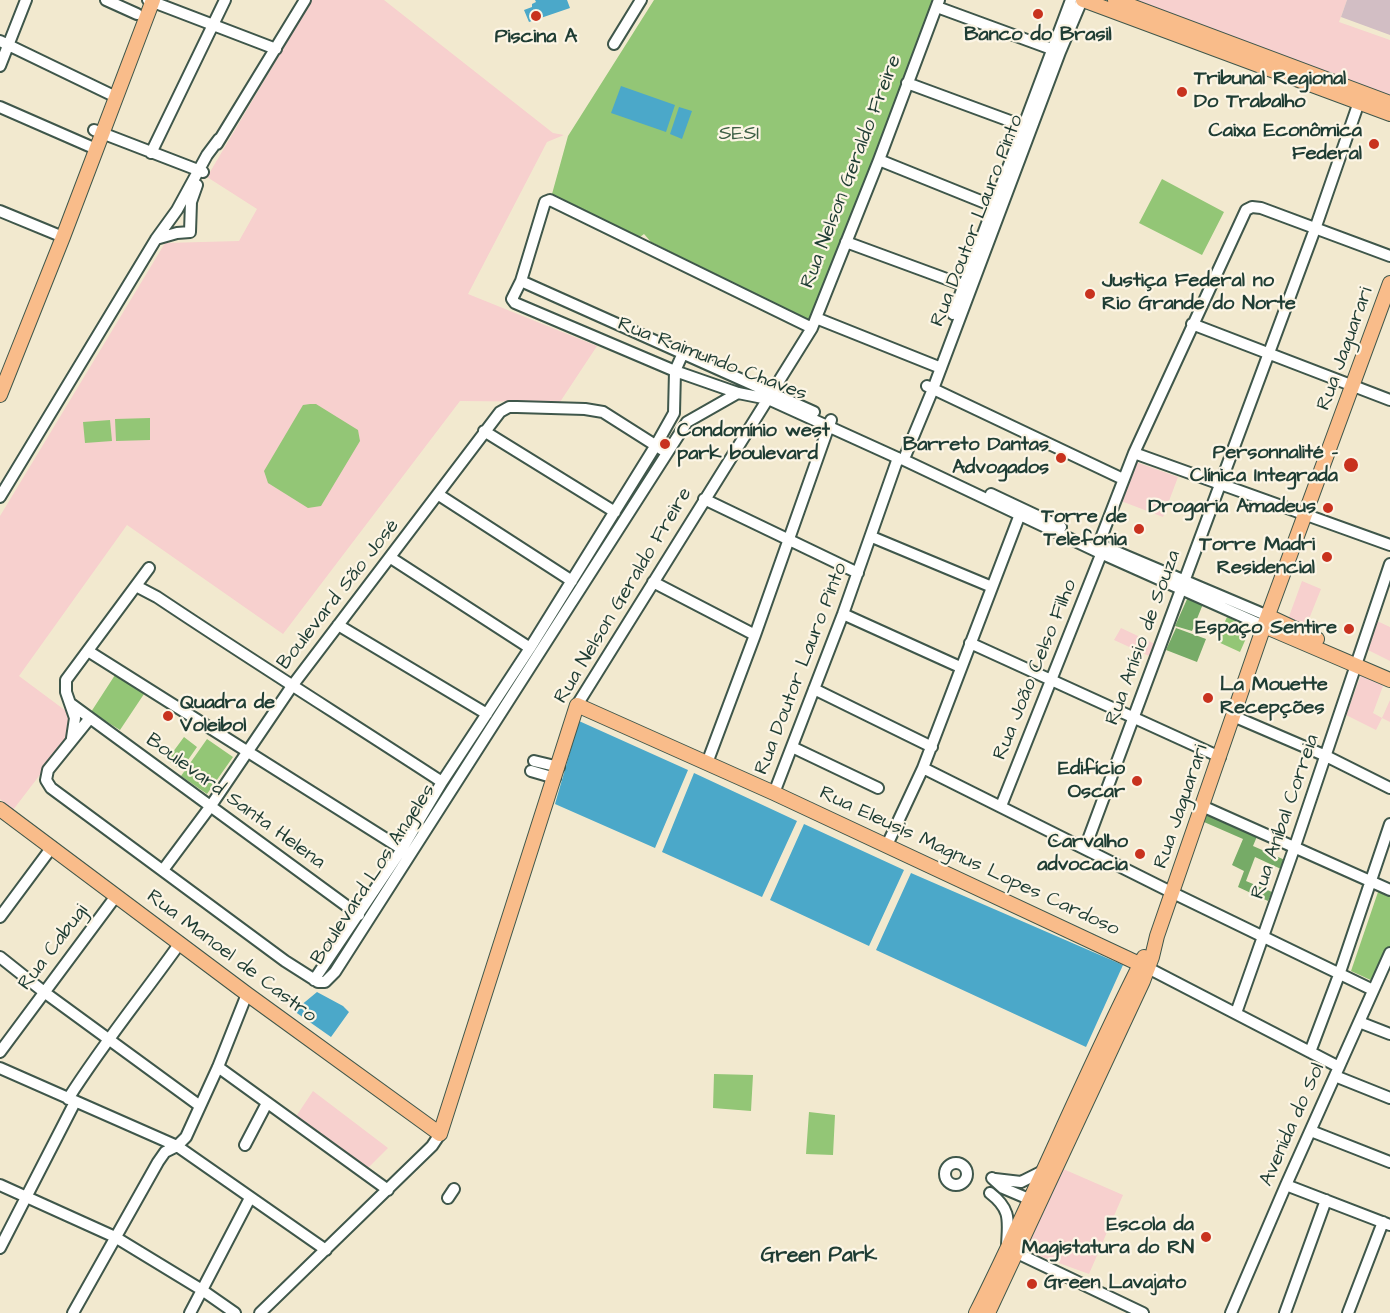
<!DOCTYPE html>
<meta charset="utf-8">
<style>
body{margin:0}
canvas{display:block;background:#f2e9cf}
</style>
<canvas width="1390" height="1313"></canvas>
<script>
const context = document.querySelector('canvas').getContext('2d');
context.lineJoin = 'round';
function paint(path, color) { context.fillStyle = color; context.fill(path, 'evenodd'); }
function stroke(path, color, width, dash) { context.strokeStyle = color; context.lineWidth = width; context.lineCap = dash ? 'butt' : 'round'; context.setLineDash(dash || []); context.stroke(path); }
function drawText(font, color, halo, rows, align = 'center') {
  context.font = font + ' "Architects Daughter",sans-serif'; context.lineWidth = 4.5; context.setLineDash([]); context.textBaseline = 'middle'; context.strokeStyle = halo; context.fillStyle = color; for (const [text, x, y, turn = 0] of rows) {
    context.save(); context.translate(x, y); context.rotate((+turn || 0) * Math.PI / 180); context.textAlign = isNaN(turn) ? turn : align; if (halo) context.strokeText(text, 0, 0); context.fillText(text, 0, 0); context.restore();
  }
}
paint(new Path2D(`
 M312,0H384L553,133L564,135L547,142L468,294L597,346L560,402L460,401L283,634L127,525L19,676L66,711L72,720L70,732L65,742L13,810L0,799V516L165,243L239,241L257,209L207,177Z
 M1136,0H1347L1339,22L1390,40V96Z
 M1136,462L1178,477L1163,517L1121,501Z
 M1302,581L1321,589L1305,629L1287,622Z
 M1377,621L1390,627V661L1366,649Z
 M1121,628L1155,644L1149,656L1114,640Z
 M1361,675L1383,686L1373,713L1382,718L1390,700V722L1382,718L1376,730L1346,715Z
 M313,1091L388,1148L367,1169L295,1118Z
 M1061,1168L1123,1195L1089,1274L1023,1250Z`), '#f7d0ce');
paint(new Path2D(`
 M1347,0H1390V35L1341,17Z`), '#d2bec4');
paint(new Path2D(`
 M654,0H935L811,321L651,242L644,234L640,237L552,194L568,136Z
 M1162,179L1224,212L1202,255L1139,223Z
 M310,404H316L358,430L360,441L321,506L308,508L268,483L264,471L303,405Z
 M150,418V440L116,441L115,419Z
 M110,420L112,441L85,443L83,422Z
 M1227,617L1251,627L1240,652L1216,641Z
 M115,675L144,694L120,730L91,712Z
 M184,737L197,747L181,770L167,760Z
 M207,739L233,757L207,794L181,776Z
 M1378,892L1390,896V949L1375,982L1351,971Z
 M714,1074L753,1075L751,1111L713,1108Z
 M809,1112L835,1115L833,1155L806,1154Z`), '#93c676');
paint(new Path2D(`
 M1188,597L1203,604L1192,631L1175,626Z
 M1176,628L1206,639L1197,662L1166,650Z
 M1208,811L1258,834L1253,846L1285,860L1281,869L1255,857L1246,881L1272,892L1268,901L1238,887L1244,871L1232,865L1243,839L1204,822Z`), '#76ab67');
paint(new Path2D(`
 M535,0H567L570,8L529,22L524,10L532,7V4L536,2Z
 M621,86L675,105L666,132L611,113Z
 M679,107L692,111L682,139L670,134Z
 M579,721L688,770L655,848L555,804Z
 M694,773L797,821L762,897L662,852Z
 M804,824L904,870L869,946L770,900Z
 M911,873L1123,965L1086,1047L876,950Z
 M317,992L343,1006L349,1012L331,1037L294,1011Z`), '#4ba8c9');
const minor = new Path2D(`
 M106,0L137,14
 M148,0L276,49
 M937,7L1057,51
 M0,41L116,97
 M614,44L641,0
 M0,66L26,0
 M907,83L1029,128
 M0,107L96,149
 M94,130L203,172
 M217,144L305,0
 M151,153L225,0
 M879,160L998,208
 M0,211L63,237
 M156,239L177,233L190,232L191,202L197,185
 M846,242L971,288
 M521,281L814,412
 M953,314L1071,0
 M816,318L941,368
 M1192,324L1390,400
 M812,328L550,200L545,202L521,281L512,299L515,303L675,371L738,393L768,399L900,459L904,460L1096,551L1264,626
 M927,386L1123,479
 M484,431L615,512
 M1134,453L1390,545
 M906,454L933,389L1060,52L1082,0
 M991,494L1061,527
 M439,495L572,581
 M0,497L156,239L177,210L207,155L219,139
 M704,499L858,573
 M872,537L992,587
 M1105,547L1268,616
 M1096,551L1134,453L1246,210L1252,207L1261,208L1390,256
 M391,558L530,648
 M653,582L755,635
 M136,586L157,597C251,660 347,720 442,782
 M843,614L960,667
 M338,625L487,714
 M970,643L1220,757
 M88,651L402,849
 M814,689L932,747
 M71,704L359,915
 M577,705L812,328L879,160L939,0
 M1233,716L1326,756L1390,788
 M90,718L48,770L46,780L51,788L285,961L318,982H325L335,972L687,422L738,393
 M72,738L75,718L66,692V680L149,568
 M792,747L878,788
 M534,761L559,767
 M707,763L755,635L831,420
 M923,768L1173,893L1373,990
 M531,771L555,778
 M774,793L843,614L898,458
 M1001,806L1104,547
 M1202,806L1390,890
 M887,845L923,768L1022,509
 M1085,848L1315,229L1359,102
 M163,870L210,807L292,686L500,412L509,407H517L585,409L603,412L666,452
 M0,917L52,847
 M0,957L44,992L200,1106
 M1148,968L1339,1067
 M314,980L402,849L442,782L530,648L656,445L674,413L675,371L683,353
 M1236,1013L1295,846L1390,564
 M1359,1022L1390,1034
 M0,1052L116,896
 M1310,1052L1339,975L1390,824
 M218,1067L388,1190
 M0,1068L177,1146L326,1250
 M1335,1076L1390,1098
 M68,1099C102,1045 143,995 180,943
 M1311,1131L1390,1162
 M245,1145L267,1103
 M945 1174a11 11 0 1 1 22 0a11 11 0 1 1-22 0Z
 M992,1178L1003,1188L1036,1202
 M995,1179L1021,1182L1041,1172
 M0,1185L115,1237L202,1290L235,1313
 M1286,1185L1390,1225
 M990,1193C1012,1210 1008,1221 1007,1246
 M448,1198L454,1189
 M0,1248L75,1102
 M1017,1253L1143,1313
 M73,1313L158,1162L165,1152L177,1146L186,1137L218,1067L247,994
 M190,1313L250,1198
 M260,1313L432,1146L440,1134
 M1231,1313L1286,1185L1390,953
 M1285,1313L1326,1200
 M1348,1313L1383,1222`);
const major = new Path2D(`
 M1083,0L1390,114
 M1115,0L1390,103
 M0,395L63,237L153,0
 M1268,616L1317,639
 M1264,626L1390,680
 M0,809L247,994L440,1134L577,705L774,793L1148,968
 M976,1313C1035,1196 1084,1074 1144,957
 M988,1313L1143,981L1152,957L1157,936L1264,626L1390,283`);
stroke(minor, '#3f574b', 14);
stroke(major, '#3f574b', 16);
stroke(minor, '#fff', 10);
stroke(major, '#f9bc8a', 14);
for (const [x, y, r, color] of [
 [1038,14,6,"#c8321e"],
 [536,16,6,"#c8321e"],
 [1182,92,6,"#c8321e"],
 [1374,144,6,"#c8321e"],
 [1090,294,6,"#c8321e"],
 [665,444,6,"#c8321e"],
 [1061,458,6,"#c8321e"],
 [1351,465,8,"#c8321e"],
 [1328,508,6,"#c8321e"],
 [1139,529,6,"#c8321e"],
 [1327,557,6,"#c8321e"],
 [1349,629,6,"#c8321e"],
 [1208,698,6,"#c8321e"],
 [168,716,6,"#c8321e"],
 [1137,781,6,"#c8321e"],
 [1140,854,6,"#c8321e"],
 [1206,1237,6,"#c8321e"],
 [1032,1284,6,"#c8321e"]
]) { const dot = new Path2D(); dot.arc(x, y, r, 0, 2 * Math.PI); context.fillStyle = color; context.fill(dot); stroke(dot, '#fcf5e5', 2); }
drawText('bold 20px', '#1f3d34', '#fcf5e5', [
 ["Banco do Brasil",1038,36,"center"],
 ["Piscina A",536,38,"center"],
 ["Tribunal Regional",1194,80,"left"],
 ["Do Trabalho",1194,103,"left"],
 ["Caixa Econômica",1362,132],
 ["Federal",1362,155],
 ["Justiça Federal no",1102,282,"left"],
 ["Rio Grande do Norte",1102,305,"left"],
 ["Condomínio west",677,432,"left"],
 ["park boulevard",677,455,"left"],
 ["Barreto Dantas",1049,446],
 ["Advogados",1049,469],
 ["Personnalité -",1338,454],
 ["Clínica Integrada",1338,477],
 ["Drogaria Amadeus",1316,508],
 ["Torre de",1127,518],
 ["Telefonia",1127,541],
 ["Torre Madri",1315,546],
 ["Residencial",1315,569],
 ["Espaço Sentire",1337,629],
 ["La Mouette",1220,686,"left"],
 ["Recepções",1220,709,"left"],
 ["Quadra de",180,704,"left"],
 ["Voleibol",180,727,"left"],
 ["Edifício",1125,770],
 ["Oscar",1125,793],
 ["Carvalho",1128,843],
 ["advocacia",1128,866],
 ["Escola da",1194,1226],
 ["Magistatura do RN",1194,1249],
 ["Green Lavajato",1044,1284,"left"]
], 'right');
drawText('20px', '#3c5f44', '#fcf5e5', [
 ["SESI",739,135]
]);
drawText('20px', '#1f3d34', '#fcf5e5', [
 ["Rua Nelson Geraldo Freire",852,172,-69],
 ["Rua Doutor Lauro Pinto",978,221,-69],
 ["Rua Jaguarari",1346,349,-70],
 ["Rua Raimundo Chaves",712,360,21],
 ["Boulevard São José",339,595,-52],
 ["Rua Nelson Geraldo Freire",624,596,-59],
 ["Rua Anísio de Souza",1144,638,-70],
 ["Rua Doutor Lauro Pinto",802,669,-69],
 ["Rua João Celso Filho",1036,670,-68],
 ["Boulevard Santa Helena",235,802,36],
 ["Rua Jaguarari",1182,807,-71],
 ["Rua Aníbal Correia",1286,817,-71],
 ["Rua Eleusis Magnus Lopes Cardoso",969,862,25],
 ["Boulevard Los Angeles",374,875,-57],
 ["Rua Cabugi",54,948,-53],
 ["Rua Manoel de Castro",231,957,37],
 ["Avenida do Sol",1293,1125,-66]
]);
drawText('bold 21px', '#1f3d34', '#fcf5e5', [
 ["Green Park",819,1257]
]);
</script>
